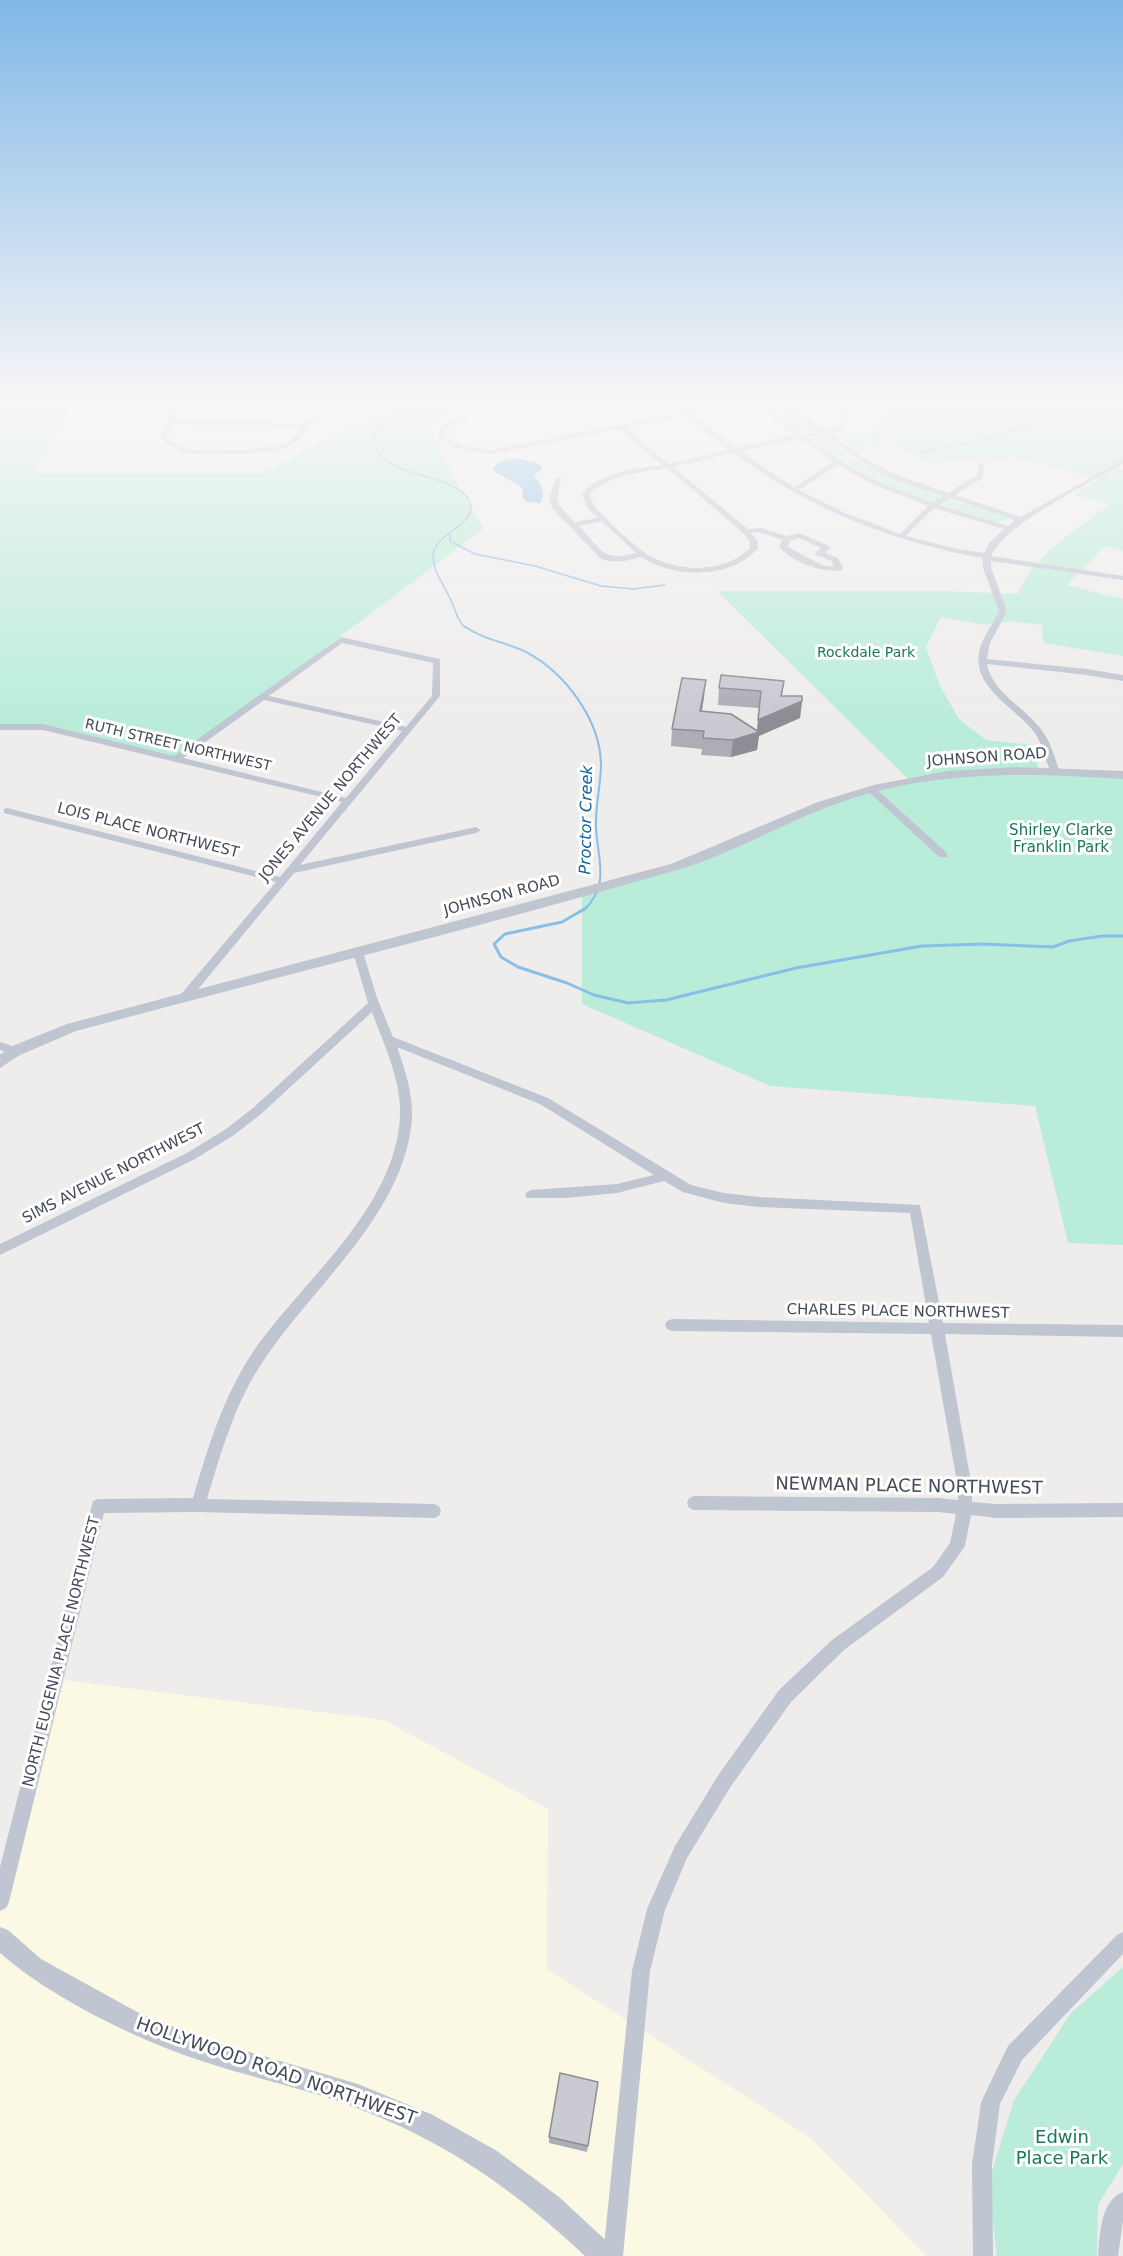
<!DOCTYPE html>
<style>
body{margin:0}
canvas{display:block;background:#efecec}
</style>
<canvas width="1123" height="2256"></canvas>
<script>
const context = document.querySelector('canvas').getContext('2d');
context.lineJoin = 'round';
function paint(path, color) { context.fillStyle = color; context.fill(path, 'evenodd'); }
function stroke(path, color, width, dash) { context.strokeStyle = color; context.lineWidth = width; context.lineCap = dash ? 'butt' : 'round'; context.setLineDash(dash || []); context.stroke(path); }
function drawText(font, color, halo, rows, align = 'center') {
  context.font = font + ' "DejaVu Sans",sans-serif'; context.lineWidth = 6; context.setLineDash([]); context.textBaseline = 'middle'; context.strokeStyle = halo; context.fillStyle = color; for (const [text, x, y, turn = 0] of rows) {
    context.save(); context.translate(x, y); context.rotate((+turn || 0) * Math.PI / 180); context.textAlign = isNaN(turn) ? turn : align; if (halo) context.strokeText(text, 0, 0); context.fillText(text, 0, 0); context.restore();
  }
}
paint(new Path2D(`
 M55,1679L384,1720L548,1809L547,1969L812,2139L926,2256H0V1882Z`), '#fbf9e4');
paint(new Path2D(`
 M0,402H73L35,473H262L402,402H473L430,428L462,493L484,528L177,760L41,728H0Z
 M761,402H778L817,430L809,433L801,432Z
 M879,402H1123V462L1117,467L1123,469V551L1105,546L1067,585L1123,599V656L1043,643L1042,625L1010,621L986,625L941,617L926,647L940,686L959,719L986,740L1033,745L1039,770L1123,777V1245L1068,1243L1035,1106L770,1086L582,1004V895L624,883L797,814L910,781L717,591H947L1018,594C1034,554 1077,529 1111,504L1074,495L1098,479L1020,458L951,460L934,466L888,442L859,450L839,436L846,432L877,433L882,412Z
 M825,435L852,454L851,456L837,457L811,438Z
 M855,460L863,461L916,487L939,495L940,498C924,508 861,475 846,463Z
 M951,500L1006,516L1008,519L997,523L945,506V502Z
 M1123,1967V2164L1098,2205L1097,2256H997L988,2184L1014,2100L1071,2013Z`), '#baedd9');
paint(new Path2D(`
 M517,458L540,464L542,469L534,475C540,484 547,493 540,503L526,502L522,495L523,489L520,486L495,472L493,468L503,460Z`), '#88bfe8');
stroke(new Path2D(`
 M419,402L376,431L372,443C377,451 382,458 390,463C410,476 459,480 469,500C482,525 431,532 433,558C434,572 443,584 449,596C455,607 456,620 466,628
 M921,452L987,439L1100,402
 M450,535V541L475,554L535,566L601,586L633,589L665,585`), '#88bfe8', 1.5);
stroke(new Path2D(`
 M464,626C483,640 507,642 528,653C566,674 600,720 601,764C601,785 595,806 596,828C598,859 610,886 584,910`), '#88bfe8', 2);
stroke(new Path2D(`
 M586,908L562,922L505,934L494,944L501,957L518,967L567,983L594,995L628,1003L666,1000L796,968L922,946L983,944L1053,947L1069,941L1102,936H1123`), '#88bfe8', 3);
paint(new Path2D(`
 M176,402H182L174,420L306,423C315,414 325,401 337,402L321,414L293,445L279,450L249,454L185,453L168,445L160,436ZM172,424L303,427C298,432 293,440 286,443C271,450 202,453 186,449C178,447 172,442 167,436Z
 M670,402H677L689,411L740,402H758L803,434L819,432L777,402H784L826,431L836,428L843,423L836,402H869V404L867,405H843L849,423L841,431L831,434L861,456L897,475L948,493L977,475L978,464L985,462L983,478L955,495L1021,517L1123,459V464C1089,484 1006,523 991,556L1123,576V580L991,561V568L1007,611L990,643L987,659L1087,669L1123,675V681L1087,675L987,664C993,693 1023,706 1040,728C1050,740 1054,755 1059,770L1057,772H1051C1045,760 1043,745 1035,733C1017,708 969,687 980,648C984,635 993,624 999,611L983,568V558C892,542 808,508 733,453L673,467L748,529L760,528L787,536L799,533L829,546L830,548L825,553L838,558L843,568L842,570C824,574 789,561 779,546L783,540L759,532L751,533L757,540L758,548C731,580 674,578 641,557C627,561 615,564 601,559L552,508L549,498L555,479L562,477L557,498L559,505L575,522L598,518C590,511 584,504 582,493C603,471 634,469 662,465L619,429L491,454L455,448L437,437L442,426L478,407L480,408V410L447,428L444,436L466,447L491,450L683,413ZM751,402L796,435L736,448L693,415ZM687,416L729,450L669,464L626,428ZM824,435L857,458L891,479L943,496L933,502C902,492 872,480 844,463L848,460L846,459L839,460L807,437ZM800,439L833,462L794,487L740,451ZM838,465L872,484L928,506L900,534L843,512L799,490ZM667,468L741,531L749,540L750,548C727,572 683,573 654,558C637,550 603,518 592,502L590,494C611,474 639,473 667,468ZM950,498L1015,520L1008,526L940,505ZM934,508L1004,529L989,543L984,553L957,549L906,536ZM602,521L636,553C602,562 601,549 579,526ZM799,538L821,548L815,553L816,555L832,561L834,567L822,565L788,547L790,541Z
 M341,637L440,659V696L300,865L476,827L481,830L476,833L294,873L190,999H182L180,996L182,993L276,882L4,813V809L7,808L280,877L342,802L43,730H0V724H43L174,756ZM342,643L433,663L432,696L406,727L269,696ZM264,700L402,731L346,798L183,758Z
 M871,786L874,787L947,853V857H939L868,791L866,789Z
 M358,949L363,952L377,998L393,1037L548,1098L691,1185L724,1193L759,1197L920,1205L943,1323L1123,1325V1337L945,1334L972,1488V1502L997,1504L1123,1503V1517L997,1518L971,1515L965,1546L943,1577L844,1650L791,1702L731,1786L687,1858L665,1910L650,1971L623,2256H603L632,1971L647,1909L675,1846L719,1774L779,1690L832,1640L933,1567L950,1543L956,1514L938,1512L694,1510L689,1508L687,1503L689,1498L694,1496L938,1498L958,1500V1488L931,1334L672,1331L667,1329L665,1325L667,1321L672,1319L929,1323L910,1213L759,1207L724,1203L683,1192L664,1181L617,1193L565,1198H527L525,1195L527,1192L531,1190L617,1184L654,1175L540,1104L397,1047C405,1069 413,1094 412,1118C405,1213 314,1285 264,1360C235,1402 222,1450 207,1499L434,1504L439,1506L441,1511L439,1516L434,1518L198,1512L104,1513L9,1902L6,1908L0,1911V1867L93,1501L98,1499L193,1498C208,1447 223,1397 253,1352C302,1281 395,1209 400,1117C402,1081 384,1045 372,1012L261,1114L234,1135L195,1159L0,1255V1244L187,1153L226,1129L253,1108L368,1003L353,952Z
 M0,1042L19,1048L21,1051L15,1055L0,1050Z
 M1123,1932V1954L1022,2060L1000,2104L992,2164L993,2256H973L972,2164L981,2103L984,2096L1008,2046L1117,1935Z
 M1123,2192V2221L1118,2256H1098C1100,2235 1100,2201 1123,2192Z`), '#bfc5d1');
paint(new Path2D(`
 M1017,767L1123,771V779C1031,773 936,770 848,800C789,819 736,853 677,870C478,928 276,977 76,1031L20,1055L0,1068V1055L10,1047L67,1024L671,864L818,802L874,785L947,771Z
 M0,1927L8,1930L41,1959L139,2013L209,2040L358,2084L433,2115L497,2151L559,2197L613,2247L617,2256H585C516,2191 448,2143 359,2109C312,2090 260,2080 211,2064C143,2043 54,2000 0,1953Z`), '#bfc5d1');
paint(new Path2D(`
 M784,681L782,696L802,701L800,718L759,736L757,750L731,757L701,755L702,749L671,746L672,729L704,697L702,711L757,731L759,708L718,705L719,688Z
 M598,2082L587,2152L549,2143V2137Z`), '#adaeb5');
paint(new Path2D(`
 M706,680L704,697L699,728L700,711Z
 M784,681L781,698L802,701L800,718L759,736L757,750L731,757L733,740L757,733L758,720Z`), '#8d8d93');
const building = new Path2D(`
 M721,675L784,681L781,696H802V701L758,720L761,691L719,688Z
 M682,678L706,680L700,711L731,714L759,732L733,740L703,738L704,731L672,729Z
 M560,2073L598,2082L588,2146L549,2137Z`);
paint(building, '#c9cad2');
stroke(building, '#8d8d93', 1.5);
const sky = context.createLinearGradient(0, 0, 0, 717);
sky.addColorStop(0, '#81b8e8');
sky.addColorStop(0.56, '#f8f6f6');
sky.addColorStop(1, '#f8f6f600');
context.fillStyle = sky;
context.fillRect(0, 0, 1123, 717);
drawText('14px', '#19775c', '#fff', [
 ["Rockdale Park",866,653]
]);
drawText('14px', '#454b59', '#fff', [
 ["RUTH STREET NORTHWEST",178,746,13]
]);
drawText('15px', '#454b59', '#fff', [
 ["JOHNSON ROAD",987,758,-4],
 ["JONES AVENUE NORTHWEST",331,798,-50],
 ["LOIS PLACE NORTHWEST",148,831,14],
 ["JOHNSON ROAD",502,896,-15],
 ["SIMS AVENUE NORTHWEST",114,1174,-27],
 ["CHARLES PLACE NORTHWEST",898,1312,1],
 ["NORTH EUGENIA PLACE NORTHWEST",62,1652,-76]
]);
drawText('15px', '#19775c', '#fff', [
 ["Shirley Clarke",1061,831],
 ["Franklin Park",1061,848]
]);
drawText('italic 16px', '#1063a1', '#fff', [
 ["Proctor Creek",587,820,-89]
]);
drawText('18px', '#454b59', '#fff', [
 ["NEWMAN PLACE NORTHWEST",909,1487,1],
 ["HOLLYWOOD ROAD NORTHWEST",276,2072,19]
]);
drawText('18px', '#19775c', '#fff', [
 ["Edwin",1062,2138],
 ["Place Park",1062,2159]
]);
</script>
